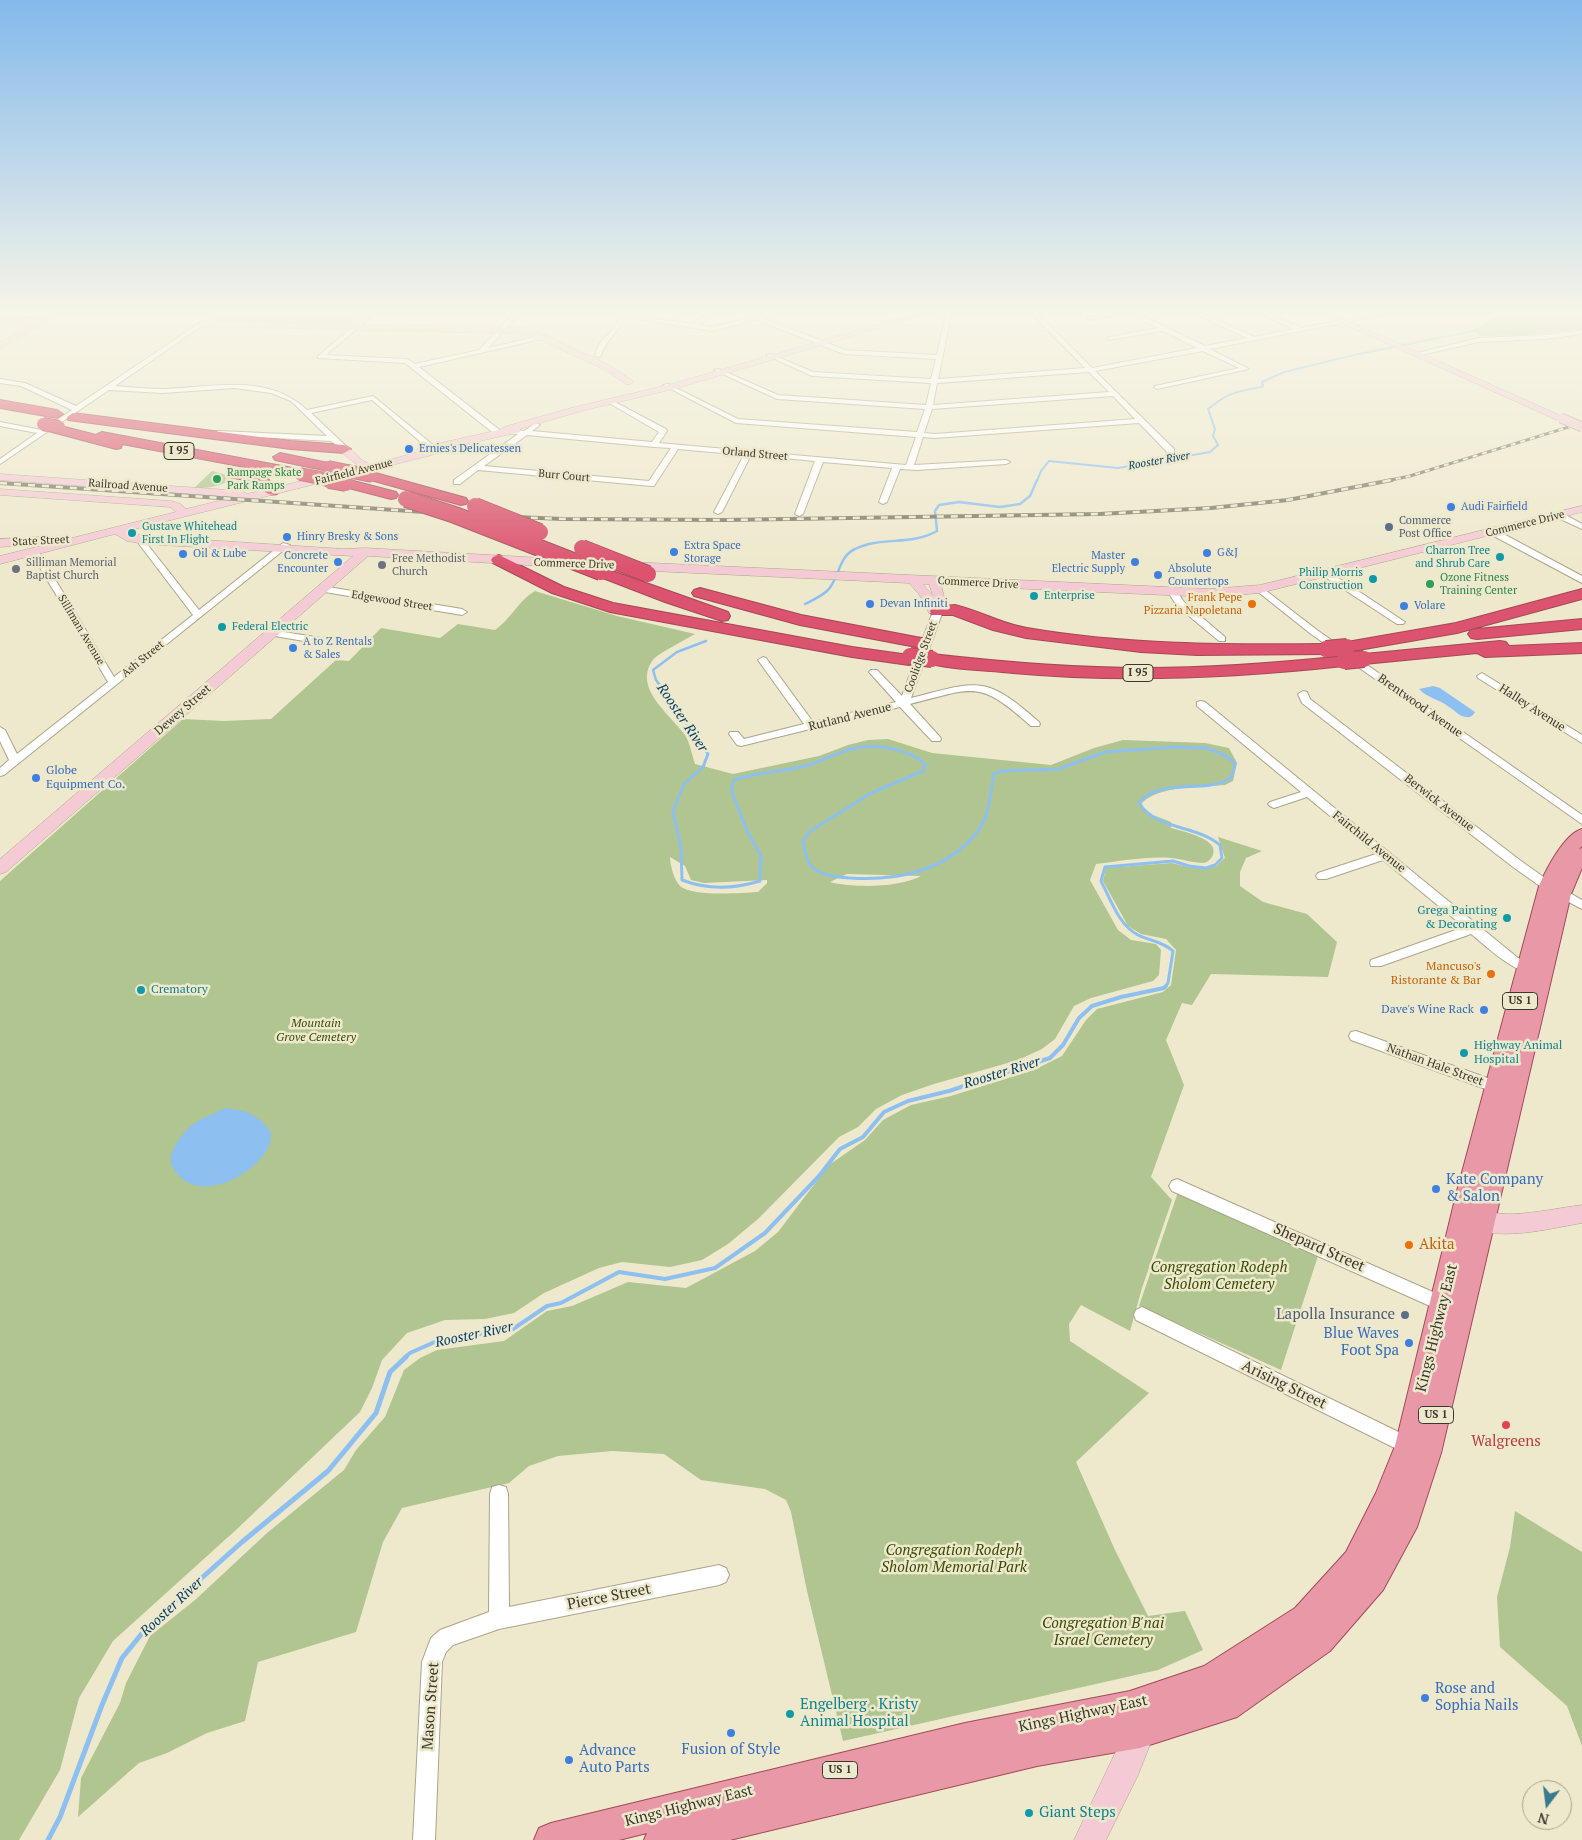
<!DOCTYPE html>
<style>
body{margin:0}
#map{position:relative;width:1582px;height:1840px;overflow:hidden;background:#eee9cc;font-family:"PT Serif",serif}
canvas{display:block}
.north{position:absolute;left:1522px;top:1780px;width:50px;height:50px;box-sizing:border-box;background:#eee9cc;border:1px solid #a6a28c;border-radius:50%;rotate:195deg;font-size:14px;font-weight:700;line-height:20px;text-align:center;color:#3a382c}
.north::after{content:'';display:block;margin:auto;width:18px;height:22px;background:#397a8d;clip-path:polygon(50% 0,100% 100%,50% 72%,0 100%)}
</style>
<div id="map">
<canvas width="1582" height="1840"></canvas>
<div class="north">N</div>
</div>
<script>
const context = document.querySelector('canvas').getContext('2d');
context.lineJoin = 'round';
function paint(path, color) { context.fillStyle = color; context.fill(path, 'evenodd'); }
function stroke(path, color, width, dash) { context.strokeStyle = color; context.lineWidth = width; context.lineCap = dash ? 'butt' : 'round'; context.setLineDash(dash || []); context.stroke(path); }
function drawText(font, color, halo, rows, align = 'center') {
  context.font = font + ' "PT Serif",serif'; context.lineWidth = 5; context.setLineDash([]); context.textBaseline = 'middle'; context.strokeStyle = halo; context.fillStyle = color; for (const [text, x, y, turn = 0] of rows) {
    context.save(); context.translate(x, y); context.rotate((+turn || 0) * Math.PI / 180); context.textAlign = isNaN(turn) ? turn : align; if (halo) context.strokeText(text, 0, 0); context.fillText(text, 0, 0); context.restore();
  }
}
paint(new Path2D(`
 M227,311H360L363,314L351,324L213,321Z
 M1516,311H1582V329L1528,335L1481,336L1472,330L1494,319L1509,315Z
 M212,471L234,477C221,487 210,488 194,488Z
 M535,591L617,616L695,634C687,639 657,654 653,660C632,688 671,715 685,735C690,743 692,755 695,764L733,774L819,756L848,745L868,740L888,739L932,753L1051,765L1094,748L1123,740L1205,743L1229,748L1237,763L1233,781L1225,785C1201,787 1158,786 1142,803L1143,809L1153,815L1171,822V828C1181,831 1223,839 1212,857C1210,860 1206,863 1203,863C1193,863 1182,859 1172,858C1147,856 1121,861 1096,864L1090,880L1118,930L1131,940L1156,944L1161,950L1159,975L1153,981L1091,998L1074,1006L1055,1039L1042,1049L1018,1060L934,1084L902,1095L876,1109L858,1127L839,1137L758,1219L728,1244L702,1260L670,1267L622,1262L599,1268L544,1293L514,1313L485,1319L445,1320L407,1333L382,1360L372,1388L360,1412L237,1529L113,1641L79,1698L60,1770L19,1840H0V881L183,719L224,721L271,719L336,660L349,661L381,628L440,638L458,624L495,630C511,619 518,601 535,591ZM670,857L685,866L691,880L704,883L767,880V883L758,892C740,893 693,897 680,886C674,880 670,865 670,857ZM847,874L921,876C898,888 854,888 830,882Z
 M1218,837L1262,851L1246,858L1240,872V886L1263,902L1307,914L1337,942L1328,977L1211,974L1192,1005L1182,1003L1166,1040L1184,1085L1151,1177L1172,1200L1142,1288L1130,1331L1081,1305L1069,1324L1070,1341L1149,1393L1076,1462L1115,1550L1148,1616L1185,1611L1203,1650L1158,1670L843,1741L807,1591L791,1512L786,1500L765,1489L701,1480L664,1454L612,1451L558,1456L529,1466L509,1483L402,1508L383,1542L356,1632L258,1662L245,1721L207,1733L167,1753L139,1763L78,1817L81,1778L120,1703L126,1683L150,1636L195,1600L267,1533L344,1470L356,1450L385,1417L404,1370L420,1358L437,1350L504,1341L547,1311L572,1306L628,1282L686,1288L755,1251L778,1232L829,1165L865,1140L883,1120L911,1105L951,1096L1034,1070L1062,1056L1086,1020L1097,1009L1163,992L1171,985L1176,950L1166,939L1141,934L1128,926L1103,881L1106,868L1172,863L1188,867L1205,868L1216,866L1225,858Z
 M1178,1192L1318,1256L1281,1370L1139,1306Z
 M1515,1511L1582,1552V1746L1567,1706L1500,1647L1497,1597L1510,1547Z`), '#b0c58f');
paint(new Path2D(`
 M1433,686L1440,688L1475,712C1473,716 1470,718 1466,717C1458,716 1455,710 1449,707C1439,699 1427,698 1419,689Z
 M226,1108C246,1110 260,1115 271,1133C271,1138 270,1144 268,1148C253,1176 199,1205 175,1171C169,1163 170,1155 175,1146C180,1137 186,1129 195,1123C204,1117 216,1113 226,1108Z`), '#8dc0f0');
stroke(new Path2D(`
 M1037,481L1041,471L1049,461L1118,468L1210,452L1218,445L1213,436L1215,429L1208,409C1229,392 1236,392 1261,387L1263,386L1262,382L1284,372L1354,355L1478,330L1494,320L1510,316L1517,311`), '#8dc0f0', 2);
stroke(new Path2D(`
 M805,604C813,600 822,596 828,590C840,577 838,557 855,549C881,536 911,546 937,531L935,511L939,505L959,502L1000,507L1020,504L1030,496L1037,480
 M671,701L656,680L653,670L677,652L706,641`), '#8dc0f0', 2.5);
stroke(new Path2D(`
 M670,700L708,754L703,767L684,784L673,811L681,848L682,880C708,890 734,889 760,881L761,856L747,831L731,789L734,780C757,772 782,772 805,766C823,762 838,751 856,748C878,744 908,749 925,764L923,771L871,793L809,832L803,841C805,849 806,860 811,866C821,876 837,877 850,878C897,881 947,871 977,832C990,816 990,793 994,774L1002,771L1059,769L1105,752L1174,747L1207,748L1226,756L1235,763L1232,776L1226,781C1201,792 1156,779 1139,803C1157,831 1195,824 1220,845L1222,858L1215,865L1206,868L1189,866L1173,861L1105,867L1101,881C1111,900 1118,924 1138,935C1150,941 1162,941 1173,951L1168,983L1165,987`), '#8dc0f0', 3);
stroke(new Path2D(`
 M404,1358L410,1353L439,1340L513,1329L547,1306L561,1303L619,1272L665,1279L715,1268L765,1233L819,1176L840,1149L863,1137L884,1112L908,1101L949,1091L1050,1058L1063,1045L1079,1018L1092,1006L1121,997L1164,988L1166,986`), '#8dc0f0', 4);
stroke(new Path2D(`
 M48,1840L60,1817L102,1705L122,1658L148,1626L242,1542L328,1471L376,1413L390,1372L406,1357`), '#8dc0f0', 5);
const street = new Path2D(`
 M368,311H374L375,313L326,355L407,359L415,364L479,350L516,311H522L488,348L544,335L547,337L546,338L419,367L501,431L504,429L524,431L536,423L540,425L532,431L652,442L659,432L609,403L608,402L611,400L666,429L667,431L659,443L906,465L916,437L736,423L663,385L668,384L738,419L917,432L925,409L777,399L714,370L719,369L778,395L926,405L931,383L812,376L766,355L771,354L813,372L931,379L936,359L844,354L757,320L712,331L626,317C617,332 606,341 600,357L595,356C597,343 605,338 613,329C617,324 620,317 623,311H629L627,314L693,324L710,311H717L699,325L712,327L777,311H787L763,318L845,350L937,355L946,311H952L938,379L1085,368L1029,311H1035L1092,368L1197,348L1163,331L1108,340V338L1110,337L1158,328L1126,313L1090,320L1087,318L1118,311H1132L1205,346L1247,338L1189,311H1197L1254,337L1294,329L1254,311H1262L1301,328L1391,311H1403L1210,349L1249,369L1157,389L1154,387L1155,386L1239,368L1203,351L1095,371L1174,449V453H1168L1139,423L935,438L923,437L914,465L1006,460L1010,462L1006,464L917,470L900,469L887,502L883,504L879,502L892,468L823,462L803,514L799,516L795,514L815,461L751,455L722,512L718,514L714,512L744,455L678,449L654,486H651L478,470L460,484H454V480L518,434L503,433L496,435L405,363L318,358V356L369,313ZM1089,372L1109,392L933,405L937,383ZM1113,396L1135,419L935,434L924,433L932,409ZM527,435L654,447L671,448L649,481L484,466Z
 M201,322L203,325L115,386C131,387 148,389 165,389C213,387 268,373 307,410L373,396L438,449L431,451L372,400L311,413L347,447V451H344L331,441L217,435V431H220L327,436L291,401L271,393L234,388L163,393L109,390L0,464V459L37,433L0,426V422L42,430L72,410L21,386L0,383V379L25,383L76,406Z
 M1582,330V334L1545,339L1479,342L1416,356L1413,354L1479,338L1545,335Z
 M1556,513H1562L1582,524V529L1556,517Z
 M1490,530H1496L1582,576V583L1490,534Z
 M141,538H147V544L199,610L283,543L290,545L4,775L0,776V768L9,760L0,741V727L5,730L17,754L108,682L30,551L34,548L38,551L114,677L193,615L139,544Z
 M1325,570L1328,571L1405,622L1403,624H1397L1322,575V571Z
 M322,586L462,609L467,612L462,615L319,591L318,589Z
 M1260,586L1317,630L1582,815V824L1311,634L1257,591L1256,589Z
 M1173,589L1176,590L1184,602L1225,637V641H1219L1177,606L1168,592Z
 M938,608L943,611L911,698C978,681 985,674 1039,722L1040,724L1039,726H1031C978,679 975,688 910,704L940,737L941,739L940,741H932L900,707L741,746L737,745L729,734L730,732H738L744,739L804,724L758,660L763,657L766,658L813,722L896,702L869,672L871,670H877L902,696L933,611Z
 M272,630L333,640L338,643L333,646L269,635L267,633Z
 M1482,673L1582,735V743L1478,678L1477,676Z
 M1303,691L1307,692L1310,699L1521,861L1552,883L1582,900V909L1544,889L1513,867L1302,703L1298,694Z
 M1201,701L1205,702L1518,958L1540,967L1542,970L1540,973C1520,979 1486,946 1471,934L1381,966H1371L1370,963L1371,960L1464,927L1383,860L1326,879H1318L1316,876L1318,873L1376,854L1307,797L1274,808L1270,806L1268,804L1270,802L1301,792L1197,706V702Z
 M1356,1031L1507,1085L1509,1089L1507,1093L1502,1095L1351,1040L1349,1036L1351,1032Z
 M1177,1179L1451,1300L1453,1305L1451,1310L1445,1313L1439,1310L1172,1191L1169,1186L1172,1181Z
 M1142,1307L1417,1441L1420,1447L1417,1453L1411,1456L1405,1453L1136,1320L1134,1315L1136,1310Z
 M499,1485L506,1487L508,1494L509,1607L719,1565L726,1568L729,1575L726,1582L719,1585L499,1629L453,1645L446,1652L442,1662L435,1840H413L422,1662L431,1638L440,1630L489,1612L490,1494L492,1487Z`);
const secondary = new Path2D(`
 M55,311H65L0,349V342L35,322H0V316L44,317Z
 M924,311H937L674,389L581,411L520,429V432L439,450L432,455L127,531L144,536L344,549L365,548L579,560L585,564L579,568L368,556L6,872L0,874V859L353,556L144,544L127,541L115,534L0,564V556L176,512L170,507L0,495V489L171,501L181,504L186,509L235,497L0,480V474L242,491L247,494L360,467L340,451L339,449L340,447H348L362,460L371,465L418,452L417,450L418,448L499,430L507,426L575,407L668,385Z
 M1315,311H1326L1566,418L1561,421L1557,420Z
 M201,321L530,328L611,366L634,382L629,385L626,384L605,370L528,334L198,326L197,324Z
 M1582,506V512L1260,593L1210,597L941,585L946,604L943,614L929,613L919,594L909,583L630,570L624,566L630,562L1210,589L1260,585ZM923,584H929L933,596Z
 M42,537L48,541L46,544L0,547V539Z
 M1582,1205V1223C1543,1230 1502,1241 1463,1227L1460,1220L1463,1213C1476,1208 1497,1215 1513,1214C1536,1213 1559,1208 1582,1205Z
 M1138,1712L1148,1717L1155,1732L1138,1775L1106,1840H1074L1125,1732L1123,1727L1128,1717Z`);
const primary = new Path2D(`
 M1582,829V846L1579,849L1582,848V868L1571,894L1441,1453L1417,1527L1383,1590L1330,1651L1237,1717L1140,1748L1037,1766L730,1840H644L647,1833L619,1840H534L539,1828L551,1823L965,1723L1130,1691L1204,1666L1295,1608L1346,1552L1376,1493L1395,1446L1457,1191L1539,886C1546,870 1564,834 1582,829Z`);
const highway = new Path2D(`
 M0,400L57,410L63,414L57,418L0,408Z
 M73,413L291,441L344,445L351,449L344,453L291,449L68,420L67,417Z
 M57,425L96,435L102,432L298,469L305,473L298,477L122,444L121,448L116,449L52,432L50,429L52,426Z
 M280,453L333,464L335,467L328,471L275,460L273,457Z
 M235,470L267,478L279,491L277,494C265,497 264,488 255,484C248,480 238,479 230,477L228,474L230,471Z
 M372,472L466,498L468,501L466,504L461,505L367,479L365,476Z
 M346,479L396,492L398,495L396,498L391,499L341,486L339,483L341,480Z
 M499,555L564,587L613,603L852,647L909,655L915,656L918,660L915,664L909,665L852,657L610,612L552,593L493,563L491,560L493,557Z
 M601,567L728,612L730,616L728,620L722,621L665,602L595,575L593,572L595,569Z
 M700,588L801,615L916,637L922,638L925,642L922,646L916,647L800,625L694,596L692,593L694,590Z
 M1582,589V599L1457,633L1347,652L1341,651L1338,647L1341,643L1347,642L1456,623Z
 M955,605C980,611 1002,624 1027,628C1126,645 1226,645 1326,644L1332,645L1335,649L1332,653L1326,654L1197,655L1141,652L1026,638L993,630L953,615H932L930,611L932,607Z
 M1582,619V629L1477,639L1471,638L1468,634L1471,630L1477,629Z
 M1500,641L1506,642L1509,646L1582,643V653L1485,657L1477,653L1364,664L1358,663L1355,659L1358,655L1364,654Z
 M932,654C1002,662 1073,668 1144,668C1211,668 1277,663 1344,656L1350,657L1353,661L1350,665L1344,666C1234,678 1124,683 1013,673C984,670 954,670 926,663L923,659L926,655Z`);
stroke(street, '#aaa58a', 2);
stroke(secondary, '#aaa58a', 1);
stroke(primary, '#a34a57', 2);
stroke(highway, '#a34a57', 2);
paint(street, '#fff');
paint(secondary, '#f4cbd4');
paint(primary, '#e998a8');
paint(highway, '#db536e');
const railFar1 = new Path2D(`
 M1386,481L1410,476L1582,423`);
const rail = new Path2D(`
 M0,483L468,515L563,519L725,520L1099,514L1211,508L1288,500L1392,480`);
stroke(railFar1, '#807d6b', 3);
stroke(rail, '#807d6b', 4);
stroke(railFar1, '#eee9cc', 2, [5]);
stroke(rail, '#eee9cc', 2.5, [7]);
const secondaryBridge = new Path2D(`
 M1561,418L1582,427`);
const highwayBridgeFar1 = new Path2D(`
 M43,424L59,427
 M328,467L372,476
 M300,474L336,481`);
const highwayBridge = new Path2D(`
 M329,480L346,483
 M406,499L455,515L601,572
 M475,506L540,532
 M582,548L648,574
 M1326,649L1347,647
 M910,656L932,659
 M1344,661L1364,659`);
stroke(secondaryBridge, '#aaa58a', 11, []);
stroke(highwayBridgeFar1, '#a34a57', 14, []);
stroke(highwayBridge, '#a34a57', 18, []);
stroke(secondaryBridge, '#f4cbd4', 9);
stroke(highwayBridgeFar1, '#db536e', 12);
stroke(highwayBridge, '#db536e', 16);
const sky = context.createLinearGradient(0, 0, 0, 569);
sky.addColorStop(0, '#83b9eb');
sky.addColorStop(0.55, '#f7f5e8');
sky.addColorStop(1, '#f7f5e800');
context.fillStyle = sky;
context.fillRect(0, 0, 1582, 569);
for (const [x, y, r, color] of [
 [409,449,5,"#3f7fe0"],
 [217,479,5,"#2e9e5b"],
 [1451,507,5,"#3f7fe0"],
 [1389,527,5,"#5c6f8a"],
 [132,533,5,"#0f9aa8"],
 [287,537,5,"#3f7fe0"],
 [674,552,5,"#3f7fe0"],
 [1207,553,5,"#3f7fe0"],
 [183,554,5,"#3f7fe0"],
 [1500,557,5,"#0f9aa8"],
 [338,562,5,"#3f7fe0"],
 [1135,562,5,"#3f7fe0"],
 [382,565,5,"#6b7280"],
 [16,569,5,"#6b7280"],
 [1158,575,5,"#3f7fe0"],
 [1373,579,5,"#0f9aa8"],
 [1430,584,5,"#2e9e5b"],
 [1034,596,5,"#0f9aa8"],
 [870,604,5,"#3f7fe0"],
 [1252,604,5,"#e8710a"],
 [1404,606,5,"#3f7fe0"],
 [222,627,5,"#0f9aa8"],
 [293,648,5,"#3f7fe0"],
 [36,778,5,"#3f7fe0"],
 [1507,918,5,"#0f9aa8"],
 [1491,974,5,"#e8710a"],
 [141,990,5,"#0f9aa8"],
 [1484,1010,5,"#3f7fe0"],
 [1464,1053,5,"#0f9aa8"],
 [1436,1189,5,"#3f7fe0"],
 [1409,1245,5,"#e8710a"],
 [1405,1315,5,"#5c6f8a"],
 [1409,1343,5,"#3f7fe0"],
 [1506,1425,5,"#e0444e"],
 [1425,1698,5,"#3f7fe0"],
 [790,1714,5,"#0f9aa8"],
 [731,1733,5,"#3f7fe0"],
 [569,1760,5,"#3f7fe0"],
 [1029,1813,5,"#0f9aa8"]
]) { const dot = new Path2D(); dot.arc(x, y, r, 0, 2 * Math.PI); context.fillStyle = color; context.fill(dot); stroke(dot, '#eee9cc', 2); }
drawText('11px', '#366cbe', '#eee9cc', [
 ["Ernies's Delicatessen",419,449],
 ["Audi Fairfield",1461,507],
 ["Hinry Bresky & Sons",297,537],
 ["Extra Space",684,546],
 ["Storage",684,559],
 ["G&J",1217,553],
 ["Oil & Lube",193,554],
 ["Concrete",328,556,"right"],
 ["Encounter",328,569,"right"],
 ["Master",1125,556,"right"],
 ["Electric Supply",1125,569,"right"],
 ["Absolute",1168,569],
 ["Countertops",1168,582],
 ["Devan Infiniti",880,604],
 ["Volare",1414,606],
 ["A to Z Rentals",303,642],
 ["& Sales",303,655]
], 'left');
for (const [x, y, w] of [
 [179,451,30],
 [1138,673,30],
 [1520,1001,35],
 [1436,1415,35],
 [840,1770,35]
]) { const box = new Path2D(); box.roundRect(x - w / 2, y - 8.5, w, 17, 4); context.fillStyle = '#eee9cc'; context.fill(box); stroke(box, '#3a382c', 1); }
drawText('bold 11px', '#3a382c', null, [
 ["I 95",179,451],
 ["I 95",1138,673],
 ["US 1",1520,1001],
 ["US 1",1436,1415],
 ["US 1",840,1770]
]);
drawText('11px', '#3a382c', '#eee9cc', [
 ["Orland Street",755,454,5],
 ["Fairfield Avenue",354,472,-14],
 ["Burr Court",564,476,5],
 ["Railroad Avenue",128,486,4],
 ["Commerce Drive",1525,524,-14],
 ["State Street",41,541,-3],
 ["Commerce Drive",574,564,2],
 ["Commerce Drive",978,583,3],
 ["Edgewood Street",392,601,9],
 ["Silliman Avenue",81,630,59],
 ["Coolidge Street",921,657,-70],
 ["Ash Street",143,659,-39]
]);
drawText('italic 11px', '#013e69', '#eee9cc', [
 ["Rooster River",1159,461,-10]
]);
drawText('11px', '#27864d', '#eee9cc', [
 ["Rampage Skate",227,473],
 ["Park Ramps",227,486],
 ["Ozone Fitness",1440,578],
 ["Training Center",1440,591]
], 'left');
drawText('11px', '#4e5e75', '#eee9cc', [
 ["Commerce",1399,521],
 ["Post Office",1399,534]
], 'left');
drawText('11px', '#0d838f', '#eee9cc', [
 ["Gustave Whitehead",142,527],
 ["First In Flight",142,540],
 ["Charron Tree",1490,551,"right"],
 ["and Shrub Care",1490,564,"right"],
 ["Philip Morris",1363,573,"right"],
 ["Construction",1363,586,"right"],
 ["Enterprise",1044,596],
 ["Federal Electric",232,627]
], 'left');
drawText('11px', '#5b616d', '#eee9cc', [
 ["Free Methodist",392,559],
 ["Church",392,572],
 ["Silliman Memorial",26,563],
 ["Baptist Church",26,576]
], 'left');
drawText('11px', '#c56008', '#eee9cc', [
 ["Frank Pepe",1242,598],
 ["Pizzaria Napoletana",1242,611]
], 'right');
drawText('12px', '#3a382c', '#eee9cc', [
 ["Brentwood Avenue",1420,706,35],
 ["Halley Avenue",1532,708,33],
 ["Dewey Street",183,710,-41],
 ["Rutland Avenue",850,717,-14],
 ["Berwick Avenue",1439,803,38],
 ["Fairchild Avenue",1369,842,39],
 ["Nathan Hale Street",1435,1065,20]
]);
drawText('12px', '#366cbe', '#eee9cc', [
 ["Globe",46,771],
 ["Equipment Co.",46,785],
 ["Dave's Wine Rack",1474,1010,"right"]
], 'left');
drawText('12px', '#0d838f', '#eee9cc', [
 ["Grega Painting",1497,911,"right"],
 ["& Decorating",1497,925,"right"],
 ["Crematory",151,990],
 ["Highway Animal",1474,1046],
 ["Hospital",1474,1060]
], 'left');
drawText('12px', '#c56008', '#eee9cc', [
 ["Mancuso's",1481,967],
 ["Ristorante & Bar",1481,981]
], 'right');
drawText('italic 12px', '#384b03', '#eee9cc', [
 ["Mountain",316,1024],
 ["Grove Cemetery",316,1038]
]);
drawText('italic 14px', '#013e69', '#eee9cc', [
 ["Rooster River",682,718,56],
 ["Rooster River",1002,1073,-17],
 ["Rooster River",474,1335,-12],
 ["Rooster River",172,1607,-43]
]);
drawText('15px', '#366cbe', '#eee9cc', [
 ["Kate Company",1446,1180],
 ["& Salon",1446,1197],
 ["Blue Waves",1399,1334,"right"],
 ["Foot Spa",1399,1351,"right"],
 ["Rose and",1435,1689],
 ["Sophia Nails",1435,1706],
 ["Fusion of Style",731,1750,"center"],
 ["Advance",579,1751],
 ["Auto Parts",579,1768]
], 'left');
drawText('15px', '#c56008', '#eee9cc', [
 ["Akita",1419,1245]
], 'left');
drawText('15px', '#3a382c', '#eee9cc', [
 ["Shepard Street",1319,1248,24],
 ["Kings Highway East",1437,1328,-76],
 ["Arising Street",1284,1385,26],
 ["Pierce Street",609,1597,-11],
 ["Mason Street",431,1706,-86],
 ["Kings Highway East",1083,1714,-12],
 ["Kings Highway East",689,1806,-14]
]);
drawText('italic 15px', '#384b03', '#eee9cc', [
 ["Congregation Rodeph",1219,1268],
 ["Sholom Cemetery",1219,1285],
 ["Congregation Rodeph",954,1551],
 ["Sholom Memorial Park",954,1568],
 ["Congregation B'nai",1103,1624],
 ["Israel Cemetery",1103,1641]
]);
drawText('15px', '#4e5e75', '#eee9cc', [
 ["Lapolla Insurance",1395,1315]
], 'right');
drawText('15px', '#be3a42', '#eee9cc', [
 ["Walgreens",1506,1442]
]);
drawText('15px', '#0d838f', '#eee9cc', [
 ["Engelberg . Kristy",800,1705],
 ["Animal Hospital",800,1722],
 ["Giant Steps",1039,1813]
], 'left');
</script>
